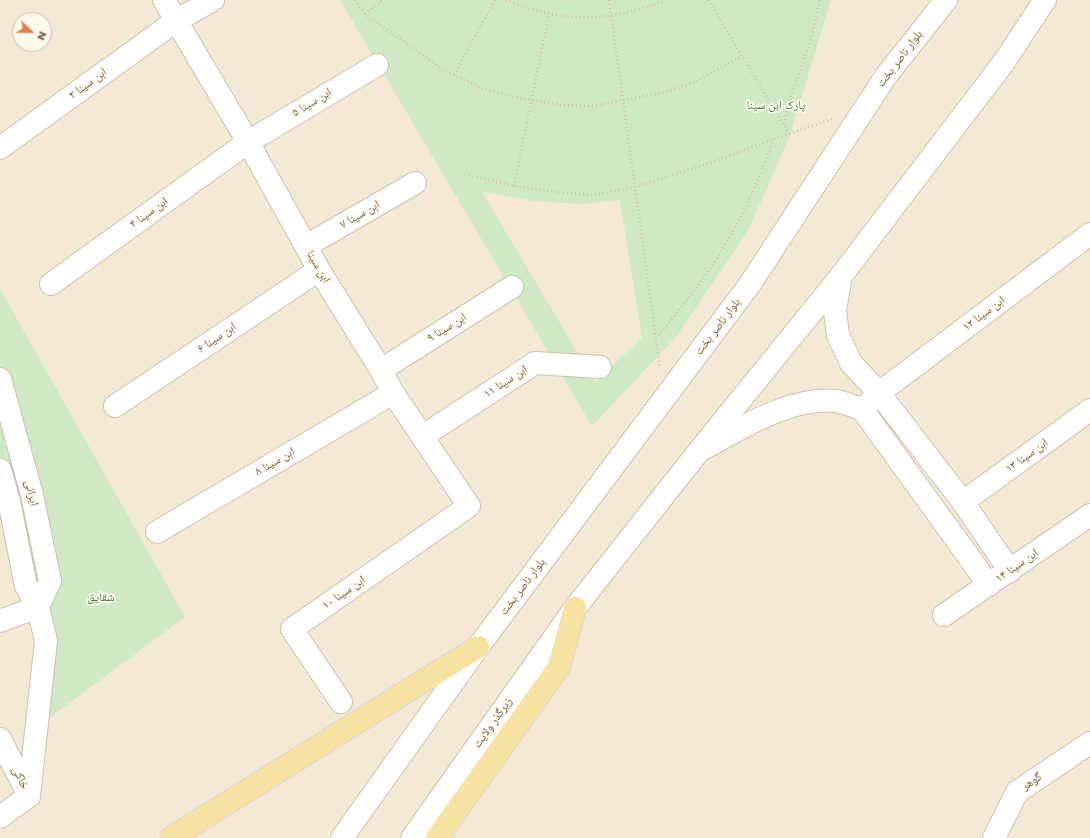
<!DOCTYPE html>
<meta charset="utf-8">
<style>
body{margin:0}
#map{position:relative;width:1090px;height:838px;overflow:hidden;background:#fcf6e6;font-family:Poppins,sans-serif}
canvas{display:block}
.north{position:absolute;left:12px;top:12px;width:40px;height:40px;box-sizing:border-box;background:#fefaed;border:1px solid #c7bcad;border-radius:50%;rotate:112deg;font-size:11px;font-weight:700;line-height:16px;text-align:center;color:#745f4c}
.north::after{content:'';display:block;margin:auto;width:14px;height:18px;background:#e18250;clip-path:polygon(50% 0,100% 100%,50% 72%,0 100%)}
</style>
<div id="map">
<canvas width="1090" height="838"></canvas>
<div class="north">N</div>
</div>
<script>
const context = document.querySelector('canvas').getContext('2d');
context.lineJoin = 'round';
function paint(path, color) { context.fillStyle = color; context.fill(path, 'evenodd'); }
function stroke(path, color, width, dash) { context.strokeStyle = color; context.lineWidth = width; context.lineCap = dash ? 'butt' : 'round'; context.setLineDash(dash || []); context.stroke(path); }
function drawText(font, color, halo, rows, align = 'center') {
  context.font = font + ' Poppins,"Noto Naskh Arabic",sans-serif'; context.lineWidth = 3.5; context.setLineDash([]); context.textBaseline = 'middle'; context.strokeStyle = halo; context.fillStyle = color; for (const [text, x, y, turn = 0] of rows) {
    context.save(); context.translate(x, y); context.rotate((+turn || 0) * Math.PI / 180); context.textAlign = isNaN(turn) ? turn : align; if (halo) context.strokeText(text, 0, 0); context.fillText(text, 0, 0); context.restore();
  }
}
paint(new Path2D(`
 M0,0H1090V838H0ZM20,20H44V44H20Z`), '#f3e9d5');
paint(new Path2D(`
 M340,0H831L790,135L749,229L676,337L592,426ZM482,192L534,201L581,204L620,200L642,338L595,382Z
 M0,289L185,617L37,727L46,641L0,470Z`), '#cfe9c5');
const minor = new Path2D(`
 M164,0L248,142L319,270L381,370L393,393L469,506L292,629L341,702
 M0,148L177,20L213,0
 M306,246L415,183
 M841,276L835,311L838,335L851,363L879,393L963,502L1010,571
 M51,284L248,142L377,65
 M381,370L512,287
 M0,379L32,495L50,581L38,607
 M869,403L879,393L1090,234
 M115,406L319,270
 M423,436L535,363L600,367
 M699,451C739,430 789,396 836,401C844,402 854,407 862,409L989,585
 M0,470L9,501L26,586L38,607L46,641L29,796
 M963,502L1090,410
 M157,532L393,393
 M944,615L1090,515
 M0,621L38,607
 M0,739L29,796
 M0,817L29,796`);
const tertiary = new Path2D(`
 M994,838L1017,792L1090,743`);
const secondary = new Path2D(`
 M342,838L478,647L750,284L886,76L946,0
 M412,838L575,608L699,451L841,276L1004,62L1045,0`);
const primary = new Path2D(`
 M171,838L478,647
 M437,838L559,667L575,608`);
stroke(minor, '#cdbfad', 24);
stroke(tertiary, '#cdbfad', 24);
stroke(secondary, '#d0c0aa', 24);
stroke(primary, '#dbd5d0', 24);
stroke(new Path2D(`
 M355,0L365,14L445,71L484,89L524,99L562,105L594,106L666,92L695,82L742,56
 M506,0C564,24 609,22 666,0
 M609,0L660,368
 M708,0L790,135
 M365,14L383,0
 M454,75L495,0
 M784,124L790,98L810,42L820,0
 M465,174L514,186L558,192L594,195L635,187L710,163L774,139L832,119
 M514,186L549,14
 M656,338C681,308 705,279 725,245C745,212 760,176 774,139`), '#d5bca2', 2.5, [1, 3]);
stroke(minor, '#fff', 22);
stroke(tertiary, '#fff', 22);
stroke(secondary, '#fff', 22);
stroke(primary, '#f8e2a1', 22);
drawText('12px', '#745f4c', '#fefaed', [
 ["بلوار ناصر بخت",900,59,-53],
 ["ابن سینا ۲",88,84,-36],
 ["ابن سینا ۵",312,103,-31],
 ["ابن سینا ۴",149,213,-36],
 ["ابن سینا ۷",360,215,-30],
 ["ابن سینا",318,267,59],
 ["ابن سینا ۱۲",984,314,-37],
 ["بلوار ناصر بخت",718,327,-53],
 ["ابن سینا ۹",447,328,-32],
 ["ابن سینا ۶",217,338,-34],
 ["ابن سینا ۱۱",506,382,-33],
 ["ابن سینا ۱۳",1027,456,-36],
 ["ابن سینا ۸",275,462,-30],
 ["ایرانی",31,493,77],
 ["ابن سینا ۱۴",1017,566,-35],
 ["بلوار ناصر بخت",523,587,-53],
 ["ابن سینا ۱۰",344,593,-35],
 ["زیرگذر ولایت",493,723,-55],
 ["خاکی",20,778,63],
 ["گوهر",1032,782,-34]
]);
drawText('12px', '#4d7944', '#fefaed', [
 ["پارک ابن سینا",776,106],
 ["شقایق",101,598]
]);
</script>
